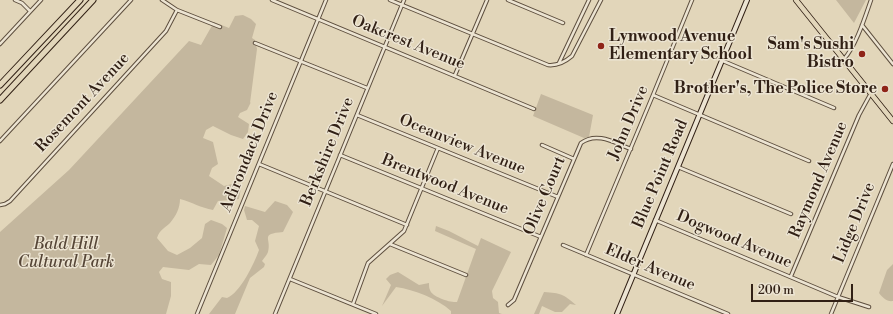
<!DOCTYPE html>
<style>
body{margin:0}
#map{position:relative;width:893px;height:314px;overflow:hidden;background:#e2d6ba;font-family:"Libre Bodoni",serif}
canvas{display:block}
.scale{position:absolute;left:751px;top:284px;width:102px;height:18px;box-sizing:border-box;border:2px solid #312015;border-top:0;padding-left:5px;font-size:12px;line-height:14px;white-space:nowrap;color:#312015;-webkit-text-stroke:3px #ece4d2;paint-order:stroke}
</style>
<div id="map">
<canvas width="893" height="314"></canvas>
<div class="scale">200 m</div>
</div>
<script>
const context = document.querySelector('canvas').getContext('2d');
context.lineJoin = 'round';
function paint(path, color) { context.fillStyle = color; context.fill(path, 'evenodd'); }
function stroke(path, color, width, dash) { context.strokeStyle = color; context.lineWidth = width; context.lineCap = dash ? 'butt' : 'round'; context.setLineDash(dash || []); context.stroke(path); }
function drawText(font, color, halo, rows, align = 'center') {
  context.font = font + ' "Libre Bodoni",serif'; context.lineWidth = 3; context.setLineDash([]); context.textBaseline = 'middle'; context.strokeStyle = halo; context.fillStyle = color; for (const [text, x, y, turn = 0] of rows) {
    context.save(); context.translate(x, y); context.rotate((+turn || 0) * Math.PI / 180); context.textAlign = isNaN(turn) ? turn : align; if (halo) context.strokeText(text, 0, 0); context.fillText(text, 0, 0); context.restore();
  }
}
paint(new Path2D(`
 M836,0H866L854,23Z
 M243,15L251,19L256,24L252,38L255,40L257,49L250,103L251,102L247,110L240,113L238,117L249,124L248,132L243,139L231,135L213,126L206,130L203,138L213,142L218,164L212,168L209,176L224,186L232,184L241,188L239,199L218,201L213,210C201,208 192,202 180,199C180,208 176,216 170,223C164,229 160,229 157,238L168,251L177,255L190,248L202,238L205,224L211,220L222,224L227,228L219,255L211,265L199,264L189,270L163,267L159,272L162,279L171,282V296L166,314H0V232L69,170L189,41L201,45L214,22L229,28L235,16Z
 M541,94L593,115L589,137L584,138L533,116Z
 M275,201L287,205L293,212L283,232C259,234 272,238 268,252C267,255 264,258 262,261L265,264L264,267L250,278L235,314H209L222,297L227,298C240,293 254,264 259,250L255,241L259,226L252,220H247L244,210L245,206L265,212Z
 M436,226L449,231L478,246L481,238L511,252L492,291L493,298L498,302L499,313L502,314H451V311C436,298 415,290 396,287L382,306L391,285L386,279L390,275L398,272L419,285L429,283C429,286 429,288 430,290C432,297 451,303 457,302L476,249L435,231Z
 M893,264V301C887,302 883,298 879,293L887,270Z
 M544,292C561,293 563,294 576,305L570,304L562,312H555L542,306L539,314H534Z`), '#c4b79e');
const street = new Path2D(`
 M15,0L22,3L30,11
 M162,0L177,10L220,27
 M272,0L534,109
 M390,0L548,65C558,66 565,62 572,56L601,0
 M508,0L563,23
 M862,25L893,64
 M255,43L367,88
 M0,44L41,0
 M844,59C856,46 865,17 871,0
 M723,61L834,108
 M559,63L589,0
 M455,75L487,0
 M653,95L809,161
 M357,115L558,197
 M0,141L131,0
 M542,145L574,159
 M340,155L541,237
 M259,164L407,225
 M678,167L791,214
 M0,205L5,204L10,201L166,31L177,10
 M655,220L838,297L869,307
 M390,244L466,275
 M563,245L728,314
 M586,255L653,95L692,0
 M791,276L859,115L871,93
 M290,279L376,314
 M353,304L368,263L404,231L438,148
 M508,305L514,300L581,143C597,131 615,143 631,149
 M197,314L326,0
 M275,314L404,0
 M831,314L893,164`);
const secondary = new Path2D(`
 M617,314L747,0`);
const primary = new Path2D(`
 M796,0L893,121`);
const highway = new Path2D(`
 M0,85L80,0
 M0,100L93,0`);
stroke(street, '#5d4e3e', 4.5);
stroke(secondary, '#312015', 6);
stroke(primary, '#312015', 6);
stroke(highway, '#312015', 7);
stroke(street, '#ece4d2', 2.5);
stroke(secondary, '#ece4d2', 4);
stroke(primary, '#e2d6ba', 4.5);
stroke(highway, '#e2d6ba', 5);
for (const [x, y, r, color] of [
 [601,46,4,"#8f2418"],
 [862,54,4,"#8f2418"],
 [885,89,4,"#8f2418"]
]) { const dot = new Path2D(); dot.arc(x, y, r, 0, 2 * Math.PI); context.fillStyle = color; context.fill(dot); stroke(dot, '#ece4d2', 1.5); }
drawText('bold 16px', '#312015', '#ece4d2', [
 ["Lynwood Avenue",609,37,"left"],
 ["Elementary School",609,55,"left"],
 ["Sam's Sushi",854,45],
 ["Bistro",854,63],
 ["Brother's, The Police Store",877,89]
], 'right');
drawText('16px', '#312015', '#ece4d2', [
 ["Oakcrest Avenue",408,43,22],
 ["Rosemont Avenue",83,103,-47],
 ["John Drive",629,123,-67],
 ["Oceanview Avenue",462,145,22],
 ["Adirondack Drive",250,152,-68],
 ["Berkshire Drive",328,152,-68],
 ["Blue Point Road",661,174,-67],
 ["Raymond Avenue",819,180,-67],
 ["Brentwood Avenue",445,185,22],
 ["Olive Court",545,196,-67],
 ["Lidge Drive",855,223,-68],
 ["Dogwood Avenue",734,240,23],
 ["Elder Avenue",650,268,23]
]);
drawText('italic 16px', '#564637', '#ece4d2', [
 ["Bald Hill",66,245],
 ["Cultural Park",66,263]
]);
</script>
